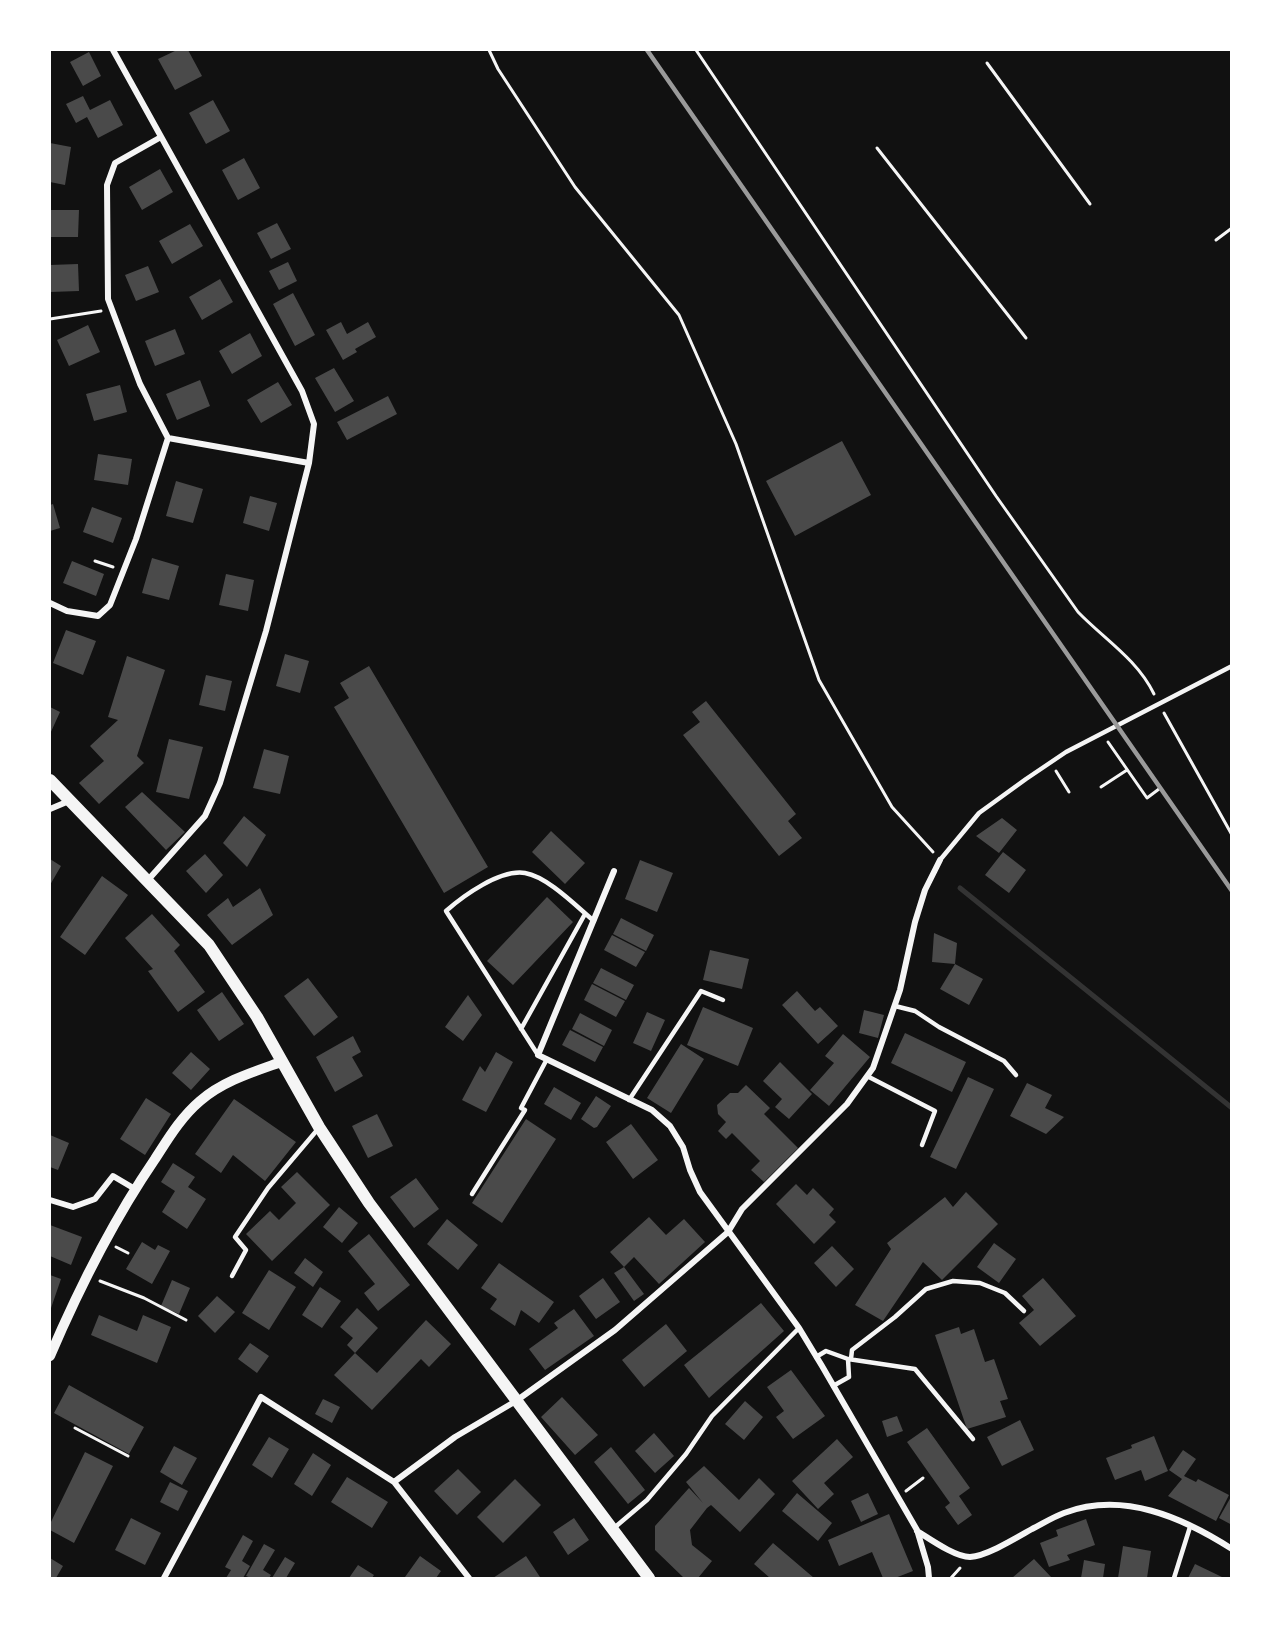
<!DOCTYPE html>
<style>
body{margin:0}
#map{position:relative;width:1281px;height:1628px;overflow:hidden;background:#111;font-family:"Source Serif 4",serif}
canvas{display:block}
.frame{position:absolute;inset:0;border:51px solid #fff;pointer-events:none}
</style>
<div id="map">
<canvas width="1281" height="1628"></canvas>
<div class="frame"></div>
</div>
<script>
const context = document.querySelector('canvas').getContext('2d');
context.lineJoin = 'round';
function stroke(path, color, width, dash) { context.strokeStyle = color; context.lineWidth = width; context.lineCap = dash ? 'butt' : 'round'; context.setLineDash(dash || []); context.stroke(path); }
function paint(path, color) { context.fillStyle = color; context.fill(path, 'evenodd'); }
stroke(new Path2D(`
 M960,888L1232,1108`), '#333', 5);
paint(new Path2D(`
 M177,50H188L202,76L175,90L158,59Z
 M89,52L101,76L83,86L70,62Z
 M83,96L90,110L110,100L123,125L98,138L87,117L76,123L66,104Z
 M213,100L230,131L206,144L189,113Z
 M50,143L71,147L65,185L50,182Z
 M244,158L260,188L238,200L222,170Z
 M160,169L173,192L142,210L129,187Z
 M50,210H79L78,237H50Z
 M277,223L291,249L271,259L257,233Z
 M190,224L203,246L172,264L159,241Z
 M288,262L297,281L279,290L269,271Z
 M78,264L79,291L50,292V265Z
 M148,266L159,292L136,301L125,275Z
 M220,279L233,302L202,320L189,297Z
 M293,293L315,335L295,346L273,304Z
 M341,322L347,334L368,322L376,337L355,349L357,352L343,360L326,330Z
 M88,325L100,352L69,366L57,340Z
 M175,329L185,354L155,366L145,341Z
 M250,333L262,356L232,374L219,351Z
 M334,368L354,401L335,412L315,378Z
 M200,380L210,406L177,420L166,394Z
 M278,382L292,405L261,423L247,400Z
 M120,385L127,412L94,421L86,394Z
 M388,396L397,414L347,440L337,422Z
 M842,441L871,495L795,536L766,481Z
 M98,454L132,459L128,485L94,480Z
 M176,481L203,489L193,523L166,516Z
 M250,496L277,503L269,531L243,523Z
 M53,504L60,528L50,531V505Z
 M92,507L122,518L113,543L83,532Z
 M152,558L179,566L169,600L142,593Z
 M72,561L104,574L96,596L63,583Z
 M226,574L254,580L248,611L219,605Z
 M66,630L96,641L83,675L53,663Z
 M285,654L309,661L300,693L276,686Z
 M127,656L165,670L137,756L144,763L99,804L79,783L104,761L90,746L118,720L108,717Z
 M369,666L488,867L444,893L334,707L349,698L340,683Z
 M206,675L232,681L225,711L199,705Z
 M706,701L796,814L788,821L802,838L779,856L683,735L700,722L692,712Z
 M50,707L60,712L50,734Z
 M169,739L203,747L189,799L156,792Z
 M264,749L289,756L280,794L253,788Z
 M142,792L185,832L166,850L125,807Z
 M244,816L266,835L247,867L223,843Z
 M1002,818L1017,830L999,853L976,836Z
 M551,831L585,863L565,884L532,852Z
 M1003,852L1026,870L1009,893L985,875Z
 M205,854L223,875L206,893L186,871Z
 M50,859L61,866L50,885Z
 M640,860L673,873L657,912L625,899Z
 M102,876L128,895L85,955L60,937Z
 M260,888L273,915L232,945L207,915L228,898L233,907Z
 M547,897L573,922L513,985L487,961Z
 M152,914L180,945L174,951L205,992L178,1012L148,971L153,969L125,938Z
 M621,918L654,935L646,951L613,934Z
 M934,933L957,943L955,964L932,962Z
 M612,935L645,952L636,967L604,950Z
 M710,950L749,959L742,989L703,980Z
 M955,964L983,979L969,1005L940,989Z
 M601,968L634,985L626,1000L593,983Z
 M308,978L338,1017L314,1036L284,996Z
 M592,984L625,1001L616,1017L584,1000Z
 M797,991L815,1011L820,1007L838,1026L818,1044L782,1005Z
 M222,992L244,1024L219,1041L197,1010Z
 M468,995L482,1015L463,1041L445,1027Z
 M703,1007L753,1028L738,1066L687,1045Z
 M864,1010L884,1015L878,1038L859,1033Z
 M647,1012L665,1020L651,1051L633,1043Z
 M580,1013L612,1030L604,1046L572,1029Z
 M570,1030L603,1047L595,1062L562,1045Z
 M905,1033L966,1062L952,1092L891,1063Z
 M843,1034L870,1057L829,1106L810,1090L834,1063L825,1056Z
 M353,1036L361,1052L352,1057L363,1076L335,1092L316,1057Z
 M681,1044L704,1059L671,1113L647,1098Z
 M191,1052L210,1069L191,1090L172,1073Z
 M496,1052L513,1062L486,1112L462,1100L480,1066L485,1072Z
 M780,1062L812,1094L789,1119L775,1107L782,1099L763,1081Z
 M968,1077L994,1089L956,1169L930,1157Z
 M1027,1083L1052,1095L1045,1108L1064,1117L1046,1134L1010,1116Z
 M746,1085L770,1108L764,1114L798,1148L764,1182L751,1170L760,1161L732,1133L726,1139L718,1131L726,1122L718,1114L717,1105L730,1093H738Z
 M554,1087L581,1103L571,1120L544,1104Z
 M596,1096L611,1106L597,1127L594,1128L581,1119Z
 M146,1098L171,1114L145,1155L120,1139Z
 M234,1099L296,1142L265,1181L233,1155L221,1173L195,1154Z
 M377,1114L393,1146L368,1158L352,1126Z
 M526,1119L556,1139L502,1223L472,1203Z
 M631,1124L658,1160L633,1179L606,1142Z
 M50,1135L69,1143L58,1170L50,1167Z
 M173,1163L195,1177L188,1187L206,1199L187,1229L162,1212L175,1191L161,1182Z
 M297,1172L330,1205L272,1261L246,1234L270,1211L279,1220L296,1203L281,1187Z
 M416,1178L439,1209L414,1228L390,1197Z
 M796,1184L807,1195L813,1188L834,1209L829,1215L836,1222L814,1244L776,1204Z
 M966,1192L998,1224L942,1280L923,1262L883,1321L855,1305L891,1249L887,1243L945,1197L953,1207Z
 M339,1207L358,1223L342,1243L323,1227Z
 M649,1217L666,1235L684,1219L705,1242L659,1284L634,1257L624,1267L610,1252Z
 M447,1219L478,1245L458,1270L427,1244Z
 M50,1225L82,1237L71,1265L50,1256Z
 M369,1234L410,1285L378,1311L364,1293L375,1284L348,1251Z
 M142,1242L155,1250L158,1245L170,1251L152,1284L126,1269Z
 M994,1243L1016,1259L999,1283L977,1267Z
 M832,1246L854,1269L836,1287L814,1263Z
 M305,1258L323,1272L313,1287L294,1273Z
 M499,1263L554,1302L539,1323L521,1310L515,1326L490,1309L497,1299L481,1288Z
 M624,1267L644,1294L634,1301L614,1273Z
 M269,1270L296,1287L269,1330L242,1313Z
 M50,1275L61,1279L50,1311Z
 M603,1278L620,1302L596,1319L579,1296Z
 M1043,1278L1076,1316L1040,1346L1019,1323L1034,1310L1022,1296Z
 M172,1280L190,1288L179,1314L161,1306Z
 M320,1287L341,1301L322,1328L302,1315Z
 M217,1296L235,1312L215,1333L198,1316Z
 M761,1303L784,1331L709,1398L684,1365Z
 M357,1308L378,1328L355,1353L347,1345L353,1338L340,1327Z
 M574,1309L594,1336L545,1370L529,1349L558,1328L554,1323Z
 M99,1315L137,1331L143,1315L171,1327L157,1363L91,1335Z
 M426,1320L451,1344L429,1367L421,1359L372,1410L334,1375L355,1353L377,1373Z
 M666,1324L687,1351L644,1387L622,1360Z
 M959,1327L961,1334L974,1329L985,1362L994,1359L1008,1399L1000,1401L1006,1417L967,1429L935,1335Z
 M250,1343L269,1356L257,1373L238,1359Z
 M791,1370L825,1416L793,1439L776,1417L784,1411L767,1387Z
 M69,1385L144,1427L129,1454L54,1413Z
 M562,1397L598,1435L575,1455L541,1417Z
 M323,1399L340,1407L332,1423L315,1414Z
 M745,1401L763,1417L744,1440L725,1424Z
 M897,1416L903,1431L887,1437L882,1421Z
 M1020,1420L1034,1450L1002,1466L987,1437Z
 M927,1428L970,1488L959,1496L972,1515L958,1525L945,1507L950,1503L907,1442Z
 M654,1433L674,1456L655,1473L635,1451Z
 M1154,1436L1168,1471L1145,1481L1141,1470L1115,1480L1106,1458L1132,1448L1131,1445Z
 M269,1437L289,1449L272,1478L252,1465Z
 M837,1439L853,1457L824,1483L834,1494L818,1509L792,1481Z
 M174,1446L197,1458L182,1485L160,1472Z
 M611,1447L645,1490L628,1504L594,1462Z
 M1183,1450L1196,1459L1184,1476L1196,1482L1198,1479L1229,1495L1216,1521L1168,1496L1182,1479L1169,1470Z
 M85,1452L113,1466L74,1543L50,1530V1524Z
 M313,1453L331,1465L312,1496L294,1484Z
 M704,1466L739,1500L759,1478L775,1494L740,1532L711,1505L707,1508L690,1530L692,1545L712,1561L698,1578H684L655,1550V1526L689,1488L703,1503L686,1482Z
 M458,1469L481,1492L457,1515L434,1491Z
 M347,1477L388,1502L372,1528L331,1502Z
 M515,1479L541,1505L503,1543L477,1517Z
 M170,1482L188,1491L178,1511L160,1502Z
 M797,1493L832,1523L818,1541L782,1511Z
 M868,1493L878,1514L861,1522L851,1501Z
 M1232,1495V1525L1219,1518Z
 M889,1514L913,1571L895,1578H883L872,1552L839,1566L828,1540Z
 M131,1518L161,1533L145,1565L115,1550Z
 M574,1518L589,1540L568,1555L553,1532Z
 M1086,1519L1095,1545L1067,1555L1070,1560L1049,1567L1040,1543L1058,1536L1056,1530Z
 M243,1535L253,1541L242,1561L250,1566L243,1578H226L231,1570L225,1567Z
 M773,1543L814,1578H770L754,1564Z
 M264,1544L275,1550L263,1570L271,1575L269,1578H251L246,1576Z
 M1123,1546L1151,1551L1147,1578H1118Z
 M420,1556L441,1571L436,1578L405,1577Z
 M526,1556L540,1577L537,1578H493Z
 M285,1557L295,1563L286,1578H272Z
 M50,1558L63,1566L56,1578H50Z
 M1034,1559L1052,1578H1012Z
 M1084,1560L1105,1564L1103,1578H1081Z
 M1195,1564L1222,1577V1578H1188Z
 M358,1565L374,1575L372,1578H349Z`), '#4a4a4a');
stroke(new Path2D(`
 M489,50L498,69L575,187L679,315L736,444L819,680L892,807L933,852
 M696,50L996,496L1078,612C1104,639 1137,659 1154,694
 M987,63L1090,204
 M877,148L1026,338
 M1216,240L1232,228
 M50,319L101,311
 M95,561L113,567
 M1164,713L1232,835
 M1108,742L1147,798L1159,789
 M1056,771L1069,792
 M1101,787L1127,770
 M116,1247L128,1253
 M100,1281L144,1298L186,1320
 M75,1428L128,1456
 M906,1491L923,1478
 M951,1578L960,1568`), '#f5f5f5', 3);
stroke(new Path2D(`
 M940,860L979,813L1026,779L1066,752L1232,666
 M895,1006L915,1011L939,1027L1004,1061L1016,1075
 M521,1029L585,914
 M538,1055L446,911C463,896 500,869 525,873C548,877 576,906 594,921
 M867,1076L935,1111L922,1145
 M629,1100L701,991L723,1000
 M472,1194L525,1110L521,1108L547,1059
 M232,1276L246,1250L235,1237L268,1188L318,1129
 M816,1357L826,1351L848,1359
 M851,1359L852,1350L895,1317L926,1289L953,1281L980,1283L1005,1293L1024,1311
 M833,1386L849,1377L848,1359L915,1369L973,1439
 M614,1528L647,1500L686,1454L712,1416L799,1328
 M1174,1578L1190,1527`), '#f5f5f5', 4.5);
stroke(new Path2D(`
 M113,50L302,391L314,424L309,463L266,631L220,783L205,816L148,880
 M168,438L309,463
 M50,603L67,611L98,616L110,605L136,539L168,438L140,384L108,299L107,185L115,163L161,137
 M50,809L69,801
 M614,871L538,1055L652,1110L670,1126L683,1147L690,1170L700,1192L799,1328L822,1366L917,1530L928,1567L929,1578
 M50,1200L73,1207L95,1199L113,1176L135,1189
 M394,1482L455,1437L516,1401L615,1330L728,1232L742,1209L847,1104L873,1068L900,990L915,922L925,890L940,860
 M917,1531C930,1539 955,1557 970,1557C987,1556 1016,1538 1032,1529C1042,1524 1053,1517 1064,1513C1123,1491 1182,1517 1232,1549
 M164,1578L261,1397L394,1482L469,1578`), '#f5f5f5', 6);
stroke(new Path2D(`
 M50,1356C80,1286 112,1222 155,1159C168,1139 181,1117 200,1101C223,1081 253,1072 281,1062`), '#f5f5f5', 10);
stroke(new Path2D(`
 M50,780L209,945L257,1017L319,1127L369,1203L649,1578`), '#f5f5f5', 12);
stroke(new Path2D(`
 M647,50L1232,891`), '#9a9a9a', 4.5);
</script>
